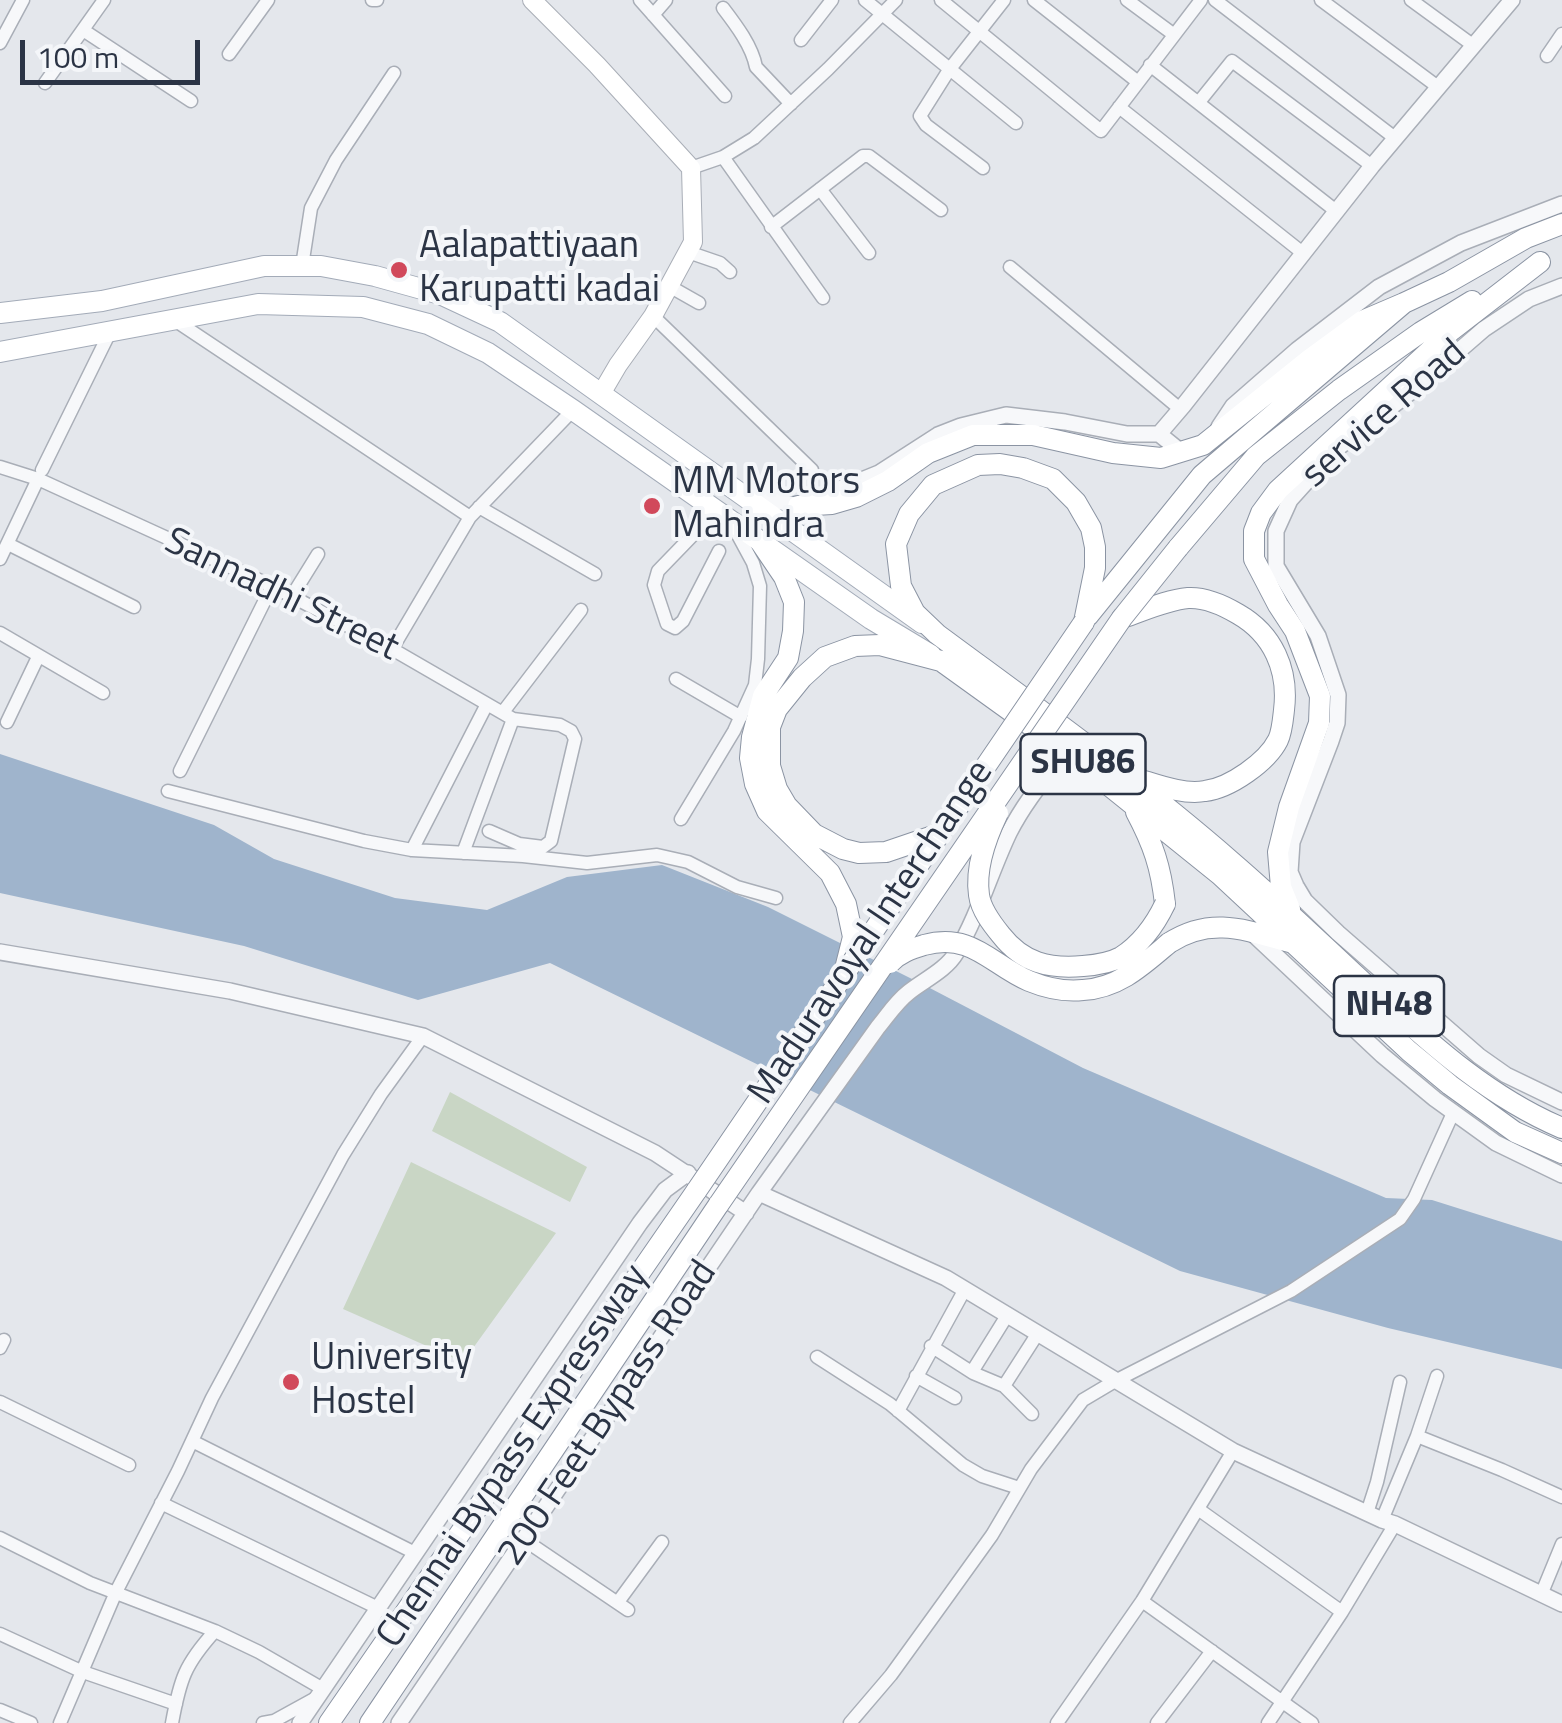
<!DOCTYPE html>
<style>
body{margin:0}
#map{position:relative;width:1562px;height:1723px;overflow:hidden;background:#e4e7ec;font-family:"Titillium Web",sans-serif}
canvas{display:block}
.scale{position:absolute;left:20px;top:40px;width:180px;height:45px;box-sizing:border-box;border:5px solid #2b3445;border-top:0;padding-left:12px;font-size:30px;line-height:35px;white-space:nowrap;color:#2b3445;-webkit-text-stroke:8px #f4f6f9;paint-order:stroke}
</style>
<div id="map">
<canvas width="1562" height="1723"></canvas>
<div class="scale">100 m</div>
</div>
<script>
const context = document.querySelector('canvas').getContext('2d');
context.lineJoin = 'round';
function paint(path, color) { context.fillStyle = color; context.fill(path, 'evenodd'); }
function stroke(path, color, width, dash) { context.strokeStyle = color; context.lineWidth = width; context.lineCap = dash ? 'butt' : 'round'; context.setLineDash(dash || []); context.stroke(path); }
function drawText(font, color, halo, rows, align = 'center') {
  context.font = font + ' "Titillium Web",sans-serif'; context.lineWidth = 8; context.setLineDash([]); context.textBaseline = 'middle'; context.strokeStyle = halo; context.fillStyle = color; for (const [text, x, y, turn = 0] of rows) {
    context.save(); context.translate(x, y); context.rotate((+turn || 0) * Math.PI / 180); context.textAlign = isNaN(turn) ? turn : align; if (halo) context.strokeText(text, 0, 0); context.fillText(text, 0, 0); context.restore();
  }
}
paint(new Path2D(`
 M450,1092L587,1167L570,1202L432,1131Z
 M411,1162L556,1233L463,1362L343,1309Z`), '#c9d6c5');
paint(new Path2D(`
 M0,754L214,825L274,859L395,898L487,910L567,877L662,865L768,907L924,985L1083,1068L1386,1198L1432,1200L1562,1241V1369L1388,1328L1180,1271L550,963L418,1000L244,946L0,893Z`), '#9fb4cc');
const minor = new Path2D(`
 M372,0H377
 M640,0L725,96
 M865,0L1016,123
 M941,0L1101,131L1201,0
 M1034,0L1138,82
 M1127,0L1173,34
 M1215,0L1395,138
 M1321,0L1438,87
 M1411,0L1474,46
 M723,8C736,25 752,46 756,67L791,104
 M653,15L666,0
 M83,30L191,101
 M801,40L832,0
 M0,43L23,0
 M229,54L268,0
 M1547,56L1562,34
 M1150,65L1336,211
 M45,83L104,0
 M1199,102L1232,61L1372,166
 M1119,107L1304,254
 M723,157L823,298
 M691,168L723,157L754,138L828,69L896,0
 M983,168L926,125L920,116L949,70L1004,0
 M820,189L869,253
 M771,227L863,156H869L941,210
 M688,252L720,263L730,272
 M302,266L311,208L336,160L394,73
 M1010,267L1180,409
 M669,286L699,303
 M653,316L812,470
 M173,319L470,517
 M0,467L38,479L272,586L392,649L513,719L560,725L571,731L575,739L551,841L543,847L519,844L489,831
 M42,470L110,332
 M479,507L595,574
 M717,510L658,571L654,585L667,624L675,628L683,621L719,551
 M8,544L134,607
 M0,559L38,479
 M292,596L318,554
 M0,633L103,693
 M392,649L470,517L573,410
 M676,679L741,717
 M503,712L581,610
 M7,722L38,657
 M180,771L272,586
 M168,791L364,841L412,850L523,856L587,863L657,855L688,862L737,887L776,898
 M681,819L734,731L755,685L758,659L760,586L753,563L733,526
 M412,850L487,704
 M463,853L513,719
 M931,1346L973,1373L1004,1386L1032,1414
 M0,1348L4,1340
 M817,1357L890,1404L963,1465L982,1476L1019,1488
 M975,1367L1008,1314
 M916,1376L955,1398
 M1004,1386L1038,1333
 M0,1402L129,1465
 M898,1411L965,1289
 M1417,1436L1437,1376
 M192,1441L415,1553
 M161,1503L378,1608
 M1198,1509L1342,1612
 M1367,1513L1377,1482L1400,1382
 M1382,1520L1417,1436L1502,1470L1562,1497
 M0,1538L90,1583L215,1631L259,1652L323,1689
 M523,1539L628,1610
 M1541,1595L1562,1544
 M1142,1601L1312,1723
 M618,1602L662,1542
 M0,1634L83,1672L176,1704
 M0,1710L31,1723
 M60,1723L116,1592L178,1471L212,1398L343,1155L381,1094L423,1036
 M172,1723C180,1679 185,1664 215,1631
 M263,1723L274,1721L314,1699
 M850,1723L891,1675L946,1599L992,1535L1031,1469L1083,1400L1115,1381L1291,1291L1400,1219L1414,1199L1453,1113
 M1057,1723L1142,1601L1233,1451
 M1157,1723L1212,1651
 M1268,1723L1342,1612L1395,1524`);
const tertiary = new Path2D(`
 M1562,286L1529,299L1484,329L1417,387L1335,450L1290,500L1276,531V566L1318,636L1338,695L1337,723L1331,741L1292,842L1290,872L1296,886L1305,901L1338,933L1479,1056L1506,1075L1562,1102
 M1219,427L1233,406L1297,350L1379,287L1461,243L1562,204
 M1159,434L1183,406L1372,166L1512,0
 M745,493L798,506L879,473L938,435L961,426L1006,415L1065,422L1127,434H1159L1180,451
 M1252,933L1382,1055L1435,1099L1496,1143L1562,1175
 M0,952L230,991L423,1036L655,1153L746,1213
 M759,1193L946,1278L1233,1451L1382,1520L1395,1524L1562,1604
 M300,1723L640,1223L665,1190L688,1173
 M399,1723L759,1193L878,1027C888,1015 896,1002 909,992C924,980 946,970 956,953C979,914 990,873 1009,833C1024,803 1046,777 1066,751`);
const secondary = new Path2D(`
 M532,0L597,65L691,168L693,242L653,316L618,365L601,394`);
const primary = new Path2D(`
 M0,313L102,301L264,266H321L375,276L440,294L500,322L922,623
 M0,352L258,304L363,307L428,324L488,353L573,410L871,619L931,655`);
const trunk = new Path2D(`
 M798,506L832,504L856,497L888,481L928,453L973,435H1033L1113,453L1161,458L1203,445L1310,359L1362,321L1404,303
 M759,540L784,577L794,602L793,631L788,658L763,696L752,737L750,758L755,784L767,811L830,873L846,904L853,937L845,969
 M1178,548L1256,456L1339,390L1421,332L1472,301
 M1088,616L1202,475L1404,303L1449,282L1526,238L1562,224
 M1122,618C1143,611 1166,600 1188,598C1206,597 1223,605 1238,614C1273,634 1289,670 1284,710C1283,719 1282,732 1278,740C1267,762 1230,788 1205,791C1184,795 1158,785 1138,779
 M1084,622L1095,568V547L1091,528L1076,502L1053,479L1023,468L1000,464L978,465L933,485L909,514L896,544L901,586L915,613L937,634C1037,708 1138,780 1232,862C1282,905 1329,951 1378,996C1434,1047 1491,1098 1562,1128
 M1136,812C1153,844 1161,867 1165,904
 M939,834L886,852L859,853L843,849L814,834L787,806L777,789L770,766V727L777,709L802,678L825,657L855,646L880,645L941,661L1066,751L1220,875L1409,1051L1450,1085L1515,1132L1562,1153
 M1290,909L1281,887L1278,852L1289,807L1319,723L1320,696L1295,631L1278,605L1254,559V531L1261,513L1278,490L1452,330L1540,262
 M1169,943C1212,915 1248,931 1293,943
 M329,1723L697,1190
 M370,1723L719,1204`);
stroke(minor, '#a9aeb7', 15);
stroke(tertiary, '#a9aeb7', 18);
stroke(secondary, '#a9aeb7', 20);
stroke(primary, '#a3abb8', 22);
stroke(trunk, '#8b94a3', 22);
stroke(minor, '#f7f8fa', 12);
stroke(tertiary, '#f7f8fa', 15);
stroke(secondary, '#fff', 18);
stroke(primary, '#fff', 20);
stroke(trunk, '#fff', 20);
const trunkBridge = new Path2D(`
 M998,813C986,838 975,867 979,895C981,910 992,924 1001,935C1023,963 1049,969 1083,966C1096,965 1110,963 1121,957C1141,944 1155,925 1165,904
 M890,963C899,953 911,949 924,945C972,932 990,964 1029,981C1046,988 1064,992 1083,990C1119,988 1143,965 1169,943
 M697,1190L1084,622
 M719,1204L1122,618L1178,548`);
stroke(trunkBridge, '#8b94a3', 22, []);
stroke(trunkBridge, '#fff', 20);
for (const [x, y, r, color] of [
 [399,270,10,"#d1495b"],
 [652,506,10,"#d1495b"],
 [291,1382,10,"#d1495b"]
]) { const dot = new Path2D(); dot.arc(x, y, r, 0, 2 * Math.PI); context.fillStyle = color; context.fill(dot); stroke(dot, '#f4f6f9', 4); }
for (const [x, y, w] of [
 [1083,764,125],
 [1389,1006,110]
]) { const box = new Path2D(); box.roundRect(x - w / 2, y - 30, w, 60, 8); context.fillStyle = '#f4f6f9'; context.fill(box); stroke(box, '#2b3445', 2.5); }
drawText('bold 35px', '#2b3445', null, [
 ["SHU86",1083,764],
 ["NH48",1389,1006]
]);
drawText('38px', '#2b3445', '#f4f6f9', [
 ["Aalapattiyaan",419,248],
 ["Karupatti kadai",419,292],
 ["MM Motors",672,484],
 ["Mahindra",672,528],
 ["University",311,1360],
 ["Hostel",311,1404]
], 'left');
drawText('38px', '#2b3445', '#f4f6f9', [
 ["service Road",1385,415,-41],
 ["Sannadhi Street",281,596,26],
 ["Maduravoyal Interchange",872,933,-56],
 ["200 Feet Bypass Road",609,1414,-56],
 ["Chennai Bypass Expressway",514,1457,-56]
]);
</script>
